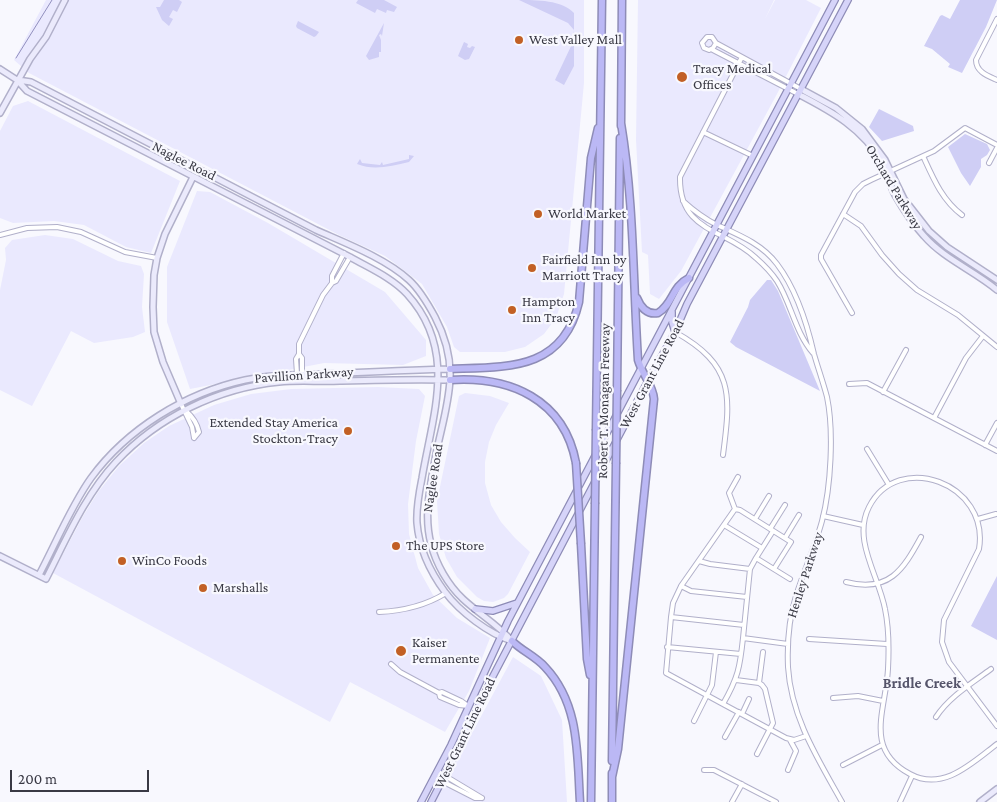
<!DOCTYPE html>
<style>
body{margin:0}
#map{position:relative;width:997px;height:802px;overflow:hidden;background:#f8f8fe;font-family:"Crimson Pro",serif}
canvas{display:block}
.scale{position:absolute;left:10px;top:770px;width:139px;height:22px;box-sizing:border-box;border:2px solid #393944;border-top:0;padding-left:6px;font-size:15px;line-height:18px;white-space:nowrap;color:#393944;-webkit-text-stroke:4px #f8f8fe;paint-order:stroke}
</style>
<div id="map">
<canvas width="997" height="802"></canvas>
<div class="scale">200 m</div>
</div>
<script>
const context = document.querySelector('canvas').getContext('2d');
context.lineJoin = 'round';
function paint(path, color) { context.fillStyle = color; context.fill(path, 'evenodd'); }
function stroke(path, color, width, dash) { context.strokeStyle = color; context.lineWidth = width; context.lineCap = dash ? 'butt' : 'round'; context.setLineDash(dash || []); context.stroke(path); }
function drawText(font, color, halo, rows, align = 'center') {
  context.font = font + ' "Crimson Pro",serif'; context.lineWidth = 4.5; context.setLineDash([]); context.textBaseline = 'middle'; context.strokeStyle = halo; context.fillStyle = color; for (const [text, x, y, turn = 0] of rows) {
    context.save(); context.translate(x, y); context.rotate((+turn || 0) * Math.PI / 180); context.textAlign = isNaN(turn) ? turn : align; if (halo) context.strokeText(text, 0, 0); context.fillText(text, 0, 0); context.restore();
  }
}
paint(new Path2D(`
 M46,0H584V83L564,294L556,318L544,334L525,347L505,352H460L454,347L447,327L422,284L385,256L339,235L29,73L14,60Z
 M638,0H774L765,19L775,0H806L821,8L777,94L681,271L659,299L650,294L648,255L642,252L636,140Z
 M28,101L180,181L151,253L126,247L84,225L54,221L13,223L0,218V131L13,106Z
 M197,191L210,192L268,223L385,292L426,340V356L403,365L324,363L190,389L167,322V267Z
 M45,235L73,239L118,261L141,266L144,274L142,307L145,332L133,337L94,343L71,331L32,406L0,390V290L6,260L5,248L12,240Z
 M378,387L419,389L425,396L416,441L408,504L409,534L418,568L433,595L457,618L490,638L469,691L445,732L350,682L330,722L53,573L82,518L98,492L119,466L144,443L169,426L214,405L251,394L291,389Z
 M465,393L490,396L509,403L496,425L489,442L485,462V483L491,505L501,522L515,538L530,552L508,594L504,598L493,602L484,601L477,597L457,577L446,558L439,534L437,501L459,396Z
 M513,657L541,676L562,720L567,802H435Z`), '#eae9fe');
paint(new Path2D(`
 M164,0H179L182,2L177,12L173,10L169,17L173,19L169,26L162,20L156,7H160Z
 M358,0H384L397,7L394,12L387,10L386,13L377,9L375,13L356,3Z
 M519,0C537,0 562,0 574,13V66L564,85L555,80L573,42L574,30L568,23Z
 M960,0H997L986,27L962,73L948,67L950,64L932,49L924,46L940,16L942,15L950,19Z
 M298,21L319,32L316,36L314,37L297,28L296,26Z
 M384,23L382,36L381,34L379,35L381,40V52H379V57L369,60L366,56Z
 M464,42L468,44L467,47L470,48L472,46L475,47L469,59L465,60L458,56Z
 M879,109L913,126L914,131L882,141L869,127Z
 M965,134L987,144L990,150L987,155L981,159V167L970,186L961,173L948,147Z
 M409,155L414,156L409,162C391,166 374,171 357,164L360,159L362,163L380,165L382,162L383,165L409,159Z
 M767,280H771L778,291L820,391L736,347L730,342L748,307L750,300Z
 M997,576V640L971,626Z`), '#cfcef5');
stroke(new Path2D(`
 M16,58L52,0`), '#918fbe', 1);
const street = new Path2D(`
 M997,19L976,60C976,72 988,76 997,80
 M716,43L713,48L709,50L704,48L702,43L707,37H712L716,43L801,89
 M711,49L798,94
 M742,57L680,177C679,233 725,228 756,258C764,265 771,272 777,281C791,303 795,332 813,353
 M703,132L753,156
 M923,156C933,178 942,200 962,215
 M989,163L997,148
 M683,201C694,211 705,219 717,225C739,235 762,244 777,264C796,289 807,323 814,354C818,368 823,382 827,397C834,431 831,487 822,521C815,547 804,570 796,596C789,618 787,643 788,667C791,717 818,759 842,802
 M843,214L861,226L882,255L899,274L917,290L958,315L997,347
 M0,235L27,228L57,227L81,232L125,252L157,258
 M332,283V276L344,253
 M852,313L821,259V255L855,192L863,184L871,180L934,151L965,128L997,145
 M675,332C734,365 731,394 723,455
 M299,354L302,358V374
 M297,374L296,359L299,354V344L323,295L332,283L336,281L350,257
 M849,384L867,383L997,451
 M883,392L906,350
 M181,404L192,427L194,438
 M186,411C193,417 197,423 199,432L194,438
 M934,418L966,358L983,336
 M985,445L997,423
 M867,449L889,485
 M735,509L681,586L673,603L671,617L666,673L723,704C738,678 740,667 743,638
 M735,509L740,510L791,542L774,569
 M735,509L729,493L738,477
 M823,516L863,525
 M755,519L769,496
 M978,519L996,514
 M724,525L762,548
 M770,529L785,505
 M773,531L756,558L790,579
 M785,538L799,515
 M756,558L750,569L743,638L788,644
 M699,561L710,564L750,569
 M846,582C889,593 903,570 921,537
 M681,586L691,591L747,597
 M379,612C403,611 425,606 446,593
 M671,617L744,625
 M809,639L887,644
 M667,647L741,654
 M391,664L400,672L439,693L440,697L459,705L468,706
 M736,680L759,683L762,685L765,689L773,723L757,754
 M759,683L763,652
 M439,693L442,692L461,701L468,706
 M833,698L858,696L883,701
 M723,704L786,738L794,740L806,736
 M742,714L749,699
 M936,717C949,697 972,683 991,669
 M694,721L712,685L716,652
 M997,726L949,662L942,642L944,620L979,549C990,483 898,450 869,507C852,540 879,576 885,609C889,628 889,650 888,669C886,710 863,749 910,774C943,792 972,763 997,744
 M725,737L739,712
 M843,765L882,745
 M704,770H714L776,802
 M788,770L796,751L790,740
 M437,771L482,798
 M434,777L475,798H482
 M732,802L742,784
 M900,802L912,776`);
const secondary = new Path2D(`
 M0,69L17,80L27,91L350,257C369,268 391,277 407,294C458,350 433,413 422,478C419,493 416,508 417,523C419,548 431,573 445,592C460,612 489,634 512,641
 M18,80L31,82L316,230C345,243 385,258 409,280C420,290 428,304 435,317C445,336 451,357 450,379C449,404 441,429 436,454C431,483 423,514 431,544C436,564 448,585 463,599C479,614 497,624 512,641
 M801,89L836,108L862,129L885,160L904,199L929,231L947,247L997,280
 M798,94C831,111 864,129 882,163C887,174 890,185 895,195C903,209 913,224 924,236C944,259 973,270 997,290
 M0,113L30,59L46,37L65,0
 M181,404L163,362L154,332L153,307L154,275L157,258L165,234L193,177
 M0,556L46,579C66,540 85,495 116,462C158,417 218,388 279,382C299,380 320,382 340,381C377,380 413,379 450,380
 M39,575C55,545 71,506 91,478C127,429 185,393 245,380C271,374 298,375 324,374C366,372 408,370 450,369
 M980,802L997,789`);
const primary = new Path2D(`
 M672,312V322L675,332
 M475,609L493,611L517,603
 M421,802L451,745L508,621L835,0
 M431,802L466,734L492,678L643,390L675,332L687,304L848,0`);
const highway = new Path2D(`
 M621,126L622,0
 M637,298C641,308 647,315 658,313C674,303 671,287 689,278
 M450,369C507,367 563,371 579,302L591,158L598,128
 M450,380C510,376 564,399 576,463
 M617,390L620,138
 M596,429L602,0
 M581,544L587,659L590,675
 M512,641C522,651 535,656 545,667C580,704 577,754 580,802
 M612,761L616,464
 M612,777L618,749L654,399C653,385 642,374 638,360C633,281 634,201 621,123
 M591,802L595,504
 M612,802V773`);
stroke(street, '#b1b0ca', 6);
stroke(secondary, '#b1b0ca', 8);
stroke(primary, '#8e8cb7', 8);
stroke(highway, '#8e8cb7', 9);
stroke(street, '#fff', 4);
stroke(secondary, '#ebeafc', 5);
stroke(primary, '#d6d4f9', 5.5);
stroke(highway, '#bbb8f5', 6);
const highwayBridge = new Path2D(`
 M576,463L581,544
 M616,464L617,390
 M595,504L596,429`);
stroke(highwayBridge, '#8e8cb7', 9, []);
stroke(highwayBridge, '#bbb8f5', 6);
for (const [x, y, r, color] of [
 [519,40,5,"#c26025"],
 [682,77,6,"#c26025"],
 [538,214,5,"#c26025"],
 [532,268,5,"#c26025"],
 [512,310,5,"#c26025"],
 [348,431,5,"#c26025"],
 [396,546,5,"#c26025"],
 [122,561,5,"#c26025"],
 [203,588,5,"#c26025"],
 [401,651,6,"#c26025"]
]) { const dot = new Path2D(); dot.arc(x, y, r, 0, 2 * Math.PI); context.fillStyle = color; context.fill(dot); stroke(dot, '#f8f8fe', 2); }
drawText('14px', '#393944', '#f8f8fe', [
 ["West Valley Mall",529,40],
 ["Tracy Medical",693,69],
 ["Offices",693,85],
 ["World Market",548,214],
 ["Fairfield Inn by",542,260],
 ["Marriott Tracy",542,276],
 ["Hampton",522,302],
 ["Inn Tracy",522,318],
 ["Extended Stay America",338,423,"right"],
 ["Stockton-Tracy",338,439,"right"],
 ["The UPS Store",406,546],
 ["WinCo Foods",132,561],
 ["Marshalls",213,588],
 ["Kaiser",412,643],
 ["Permanente",412,659]
], 'left');
drawText('14px', '#393944', '#f8f8fe', [
 ["Naglee Road",184,161,27],
 ["Orchard Parkway",894,187,59],
 ["West Grant Line Road",652,374,-62],
 ["Pavillion Parkway",304,375,-4],
 ["Robert T. Monagan Freeway",604,401,-89],
 ["Naglee Road",433,478,-81],
 ["Henley Parkway",805,575,-72],
 ["West Grant Line Road",465,733,-64]
]);
drawText('bold 15px', '#55546a', '#f8f8fe', [
 ["Bridle Creek",922,683]
]);
</script>
